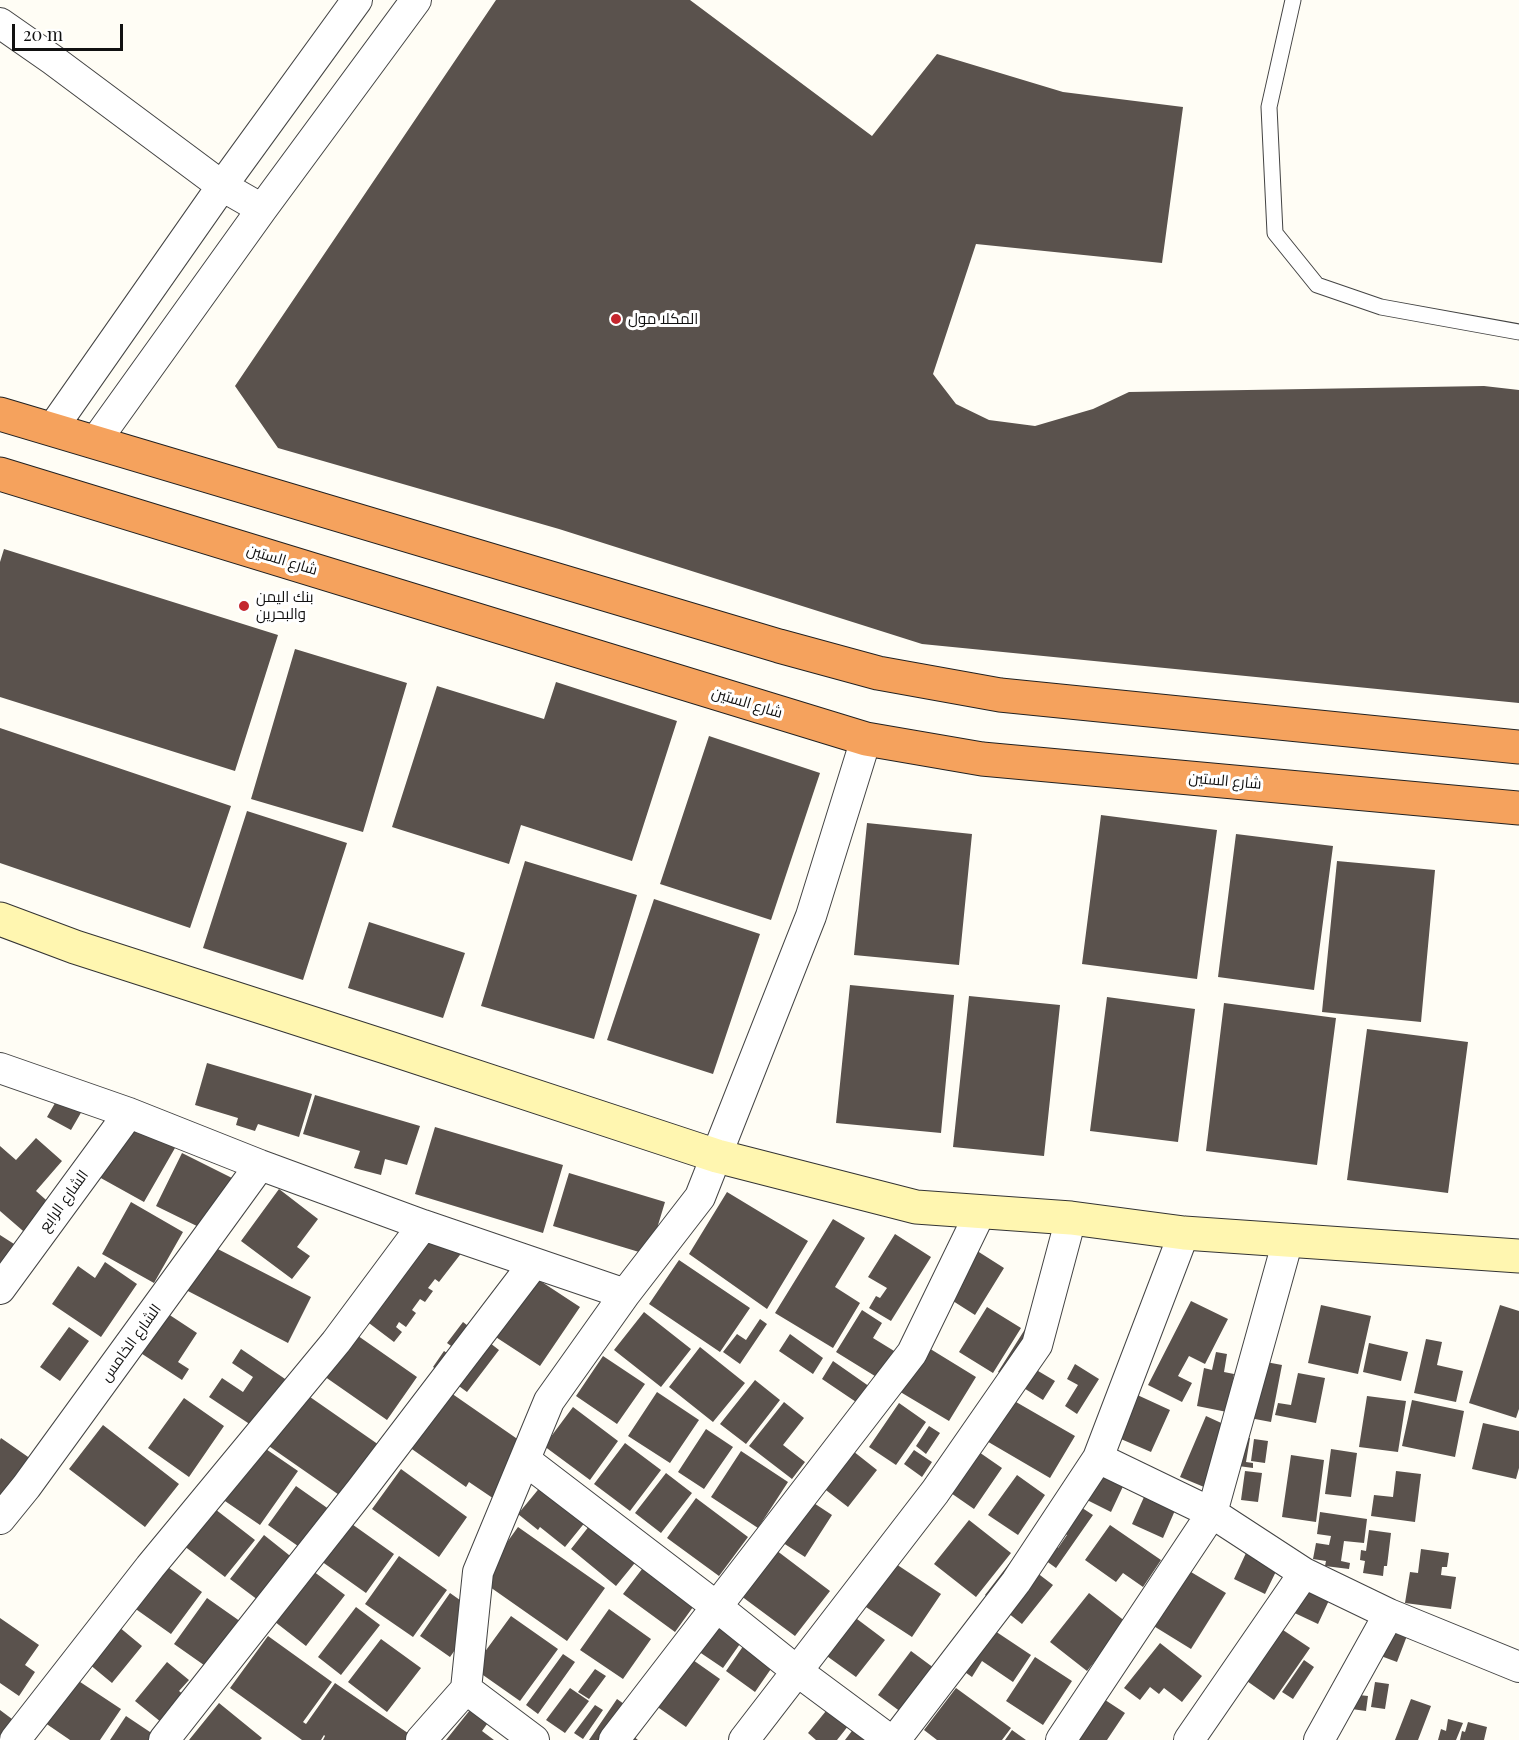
<!DOCTYPE html>
<meta charset="utf-8">
<style>
body{margin:0}
#map{position:relative;width:1519px;height:1740px;overflow:hidden;background:#fffdf5;font-family:"Playfair Display",serif}
canvas{display:block}
.scale{position:absolute;left:12px;top:24px;width:111px;height:27px;box-sizing:border-box;border:3px solid #111;border-top:0;padding-left:8px;font-size:18px;line-height:21px;white-space:nowrap;color:#111;-webkit-text-stroke:4px #fff;paint-order:stroke}
</style>
<div id="map">
<canvas width="1519" height="1740"></canvas>
<div class="scale">20 m</div>
</div>
<script>
const context = document.querySelector('canvas').getContext('2d');
context.lineJoin = 'round';
function paint(path, color) { context.fillStyle = color; context.fill(path, 'evenodd'); }
function stroke(path, color, width, dash) { context.strokeStyle = color; context.lineWidth = width; context.lineCap = dash ? 'butt' : 'round'; context.setLineDash(dash || []); context.stroke(path); }
function drawText(font, color, halo, rows, align = 'center') {
  context.font = font + ' "Playfair Display",Cairo,serif'; context.lineWidth = 6; context.setLineDash([]); context.textBaseline = 'middle'; context.strokeStyle = halo; context.fillStyle = color; for (const [text, x, y, turn = 0] of rows) {
    context.save(); context.translate(x, y); context.rotate((+turn || 0) * Math.PI / 180); context.textAlign = isNaN(turn) ? turn : align; if (halo) context.strokeText(text, 0, 0); context.fillText(text, 0, 0); context.restore();
  }
}
paint(new Path2D(`
 M496,0H690L872,136L937,54L1063,92L1183,107L1162,263L976,244L933,374L956,404L989,420L1035,426L1093,409L1129,392L1484,386L1519,390V703L922,644L559,529L278,448L235,386Z
 M4,549L278,635L235,771L0,697V562Z
 M295,649L407,683L363,832L251,799Z
 M556,682L677,721L632,861L521,825L509,864L392,827L437,686L544,719Z
 M0,728L231,806L190,928L0,863Z
 M709,736L820,773L771,920L660,884Z
 M247,811L347,843L303,980L203,948Z
 M1101,815L1217,830L1197,979L1082,964Z
 M867,823L972,834L959,965L854,955Z
 M1236,834L1333,846L1314,990L1218,977Z
 M525,861L637,895L594,1039L481,1006Z
 M1337,861L1435,870L1421,1022L1322,1012Z
 M654,899L760,934L713,1074L607,1040Z
 M369,922L465,953L443,1018L348,988Z
 M850,985L954,995L941,1133L836,1123Z
 M969,996L1060,1005L1044,1156L953,1147Z
 M1107,997L1195,1009L1178,1142L1090,1131Z
 M1224,1003L1336,1018L1317,1165L1206,1151Z
 M1367,1029L1468,1042L1448,1193L1347,1180Z
 M207,1063L312,1094L299,1137L258,1124L255,1131L236,1125L238,1118L195,1105Z
 M62,1091L86,1104L71,1130L47,1117Z
 M315,1095L420,1126L407,1165L385,1159L381,1175L354,1168L360,1151L303,1134Z
 M121,1118L175,1148L144,1202L90,1172Z
 M435,1127L563,1165L543,1233L415,1194Z
 M36,1138L62,1161L36,1191L63,1215L37,1243L0,1211V1146L16,1160Z
 M182,1153L234,1179L207,1231L156,1206Z
 M569,1173L665,1202L649,1255L553,1226Z
 M279,1189L318,1219L297,1247L310,1256L292,1279L241,1241Z
 M727,1192L808,1241L767,1309L689,1254Z
 M131,1202L183,1232L154,1283L102,1254Z
 M833,1219L865,1238L835,1287L860,1303L833,1348L775,1313Z
 M426,1223L463,1251L439,1282L435,1279L428,1288L433,1291L425,1302L420,1299L412,1310L416,1313L406,1327L399,1322L396,1327L402,1332L394,1342L357,1314Z
 M895,1234L931,1257L891,1321L869,1308L876,1296L880,1298L887,1288L868,1277Z
 M0,1235L25,1251L0,1289Z
 M210,1245L311,1297L288,1343L186,1290Z
 M971,1247L1004,1268L975,1315L942,1294Z
 M679,1260L750,1308L720,1352L649,1304Z
 M105,1262L137,1284L101,1337L52,1304L78,1266L95,1278Z
 M522,1269L580,1307L540,1366L482,1328Z
 M1191,1301L1228,1319L1205,1364L1189,1356L1178,1376L1192,1383L1182,1402L1148,1385Z
 M1321,1305L1371,1316L1358,1374L1308,1363Z
 M1500,1305L1519,1311V1409L1516,1418L1469,1403Z
 M987,1307L1021,1328L993,1373L959,1352Z
 M159,1308L197,1333L178,1362L189,1369L182,1380L133,1348Z
 M862,1310L882,1323L873,1338L899,1354L883,1381L836,1352Z
 M644,1312L691,1349L661,1387L614,1350Z
 M760,1319L767,1324L740,1364L723,1352L737,1334L746,1340Z
 M463,1322L499,1350L467,1392L433,1367L444,1351L457,1360L461,1353L447,1343Z
 M1027,1326L1023,1362L1055,1381L1043,1400L998,1372Z
 M69,1327L89,1341L60,1381L40,1367Z
 M351,1331L417,1377L387,1420L321,1374Z
 M790,1334L823,1358L813,1374L779,1351Z
 M1426,1339L1442,1342L1437,1365L1463,1371L1456,1402L1414,1393Z
 M919,1342L976,1377L949,1421L892,1387Z
 M1369,1343L1408,1352L1401,1381L1363,1372Z
 M700,1347L745,1383L713,1422L669,1387Z
 M241,1349L291,1383L260,1431L209,1397L222,1378L243,1392L253,1377L232,1363Z
 M1216,1352L1227,1354L1224,1372L1234,1374L1227,1412L1197,1406L1204,1368L1212,1370Z
 M603,1356L645,1384L617,1424L576,1396Z
 M1250,1359L1282,1365L1271,1422L1239,1416Z
 M833,1361L873,1389L862,1406L822,1379Z
 M1075,1364L1099,1379L1077,1414L1065,1406L1078,1385L1067,1379Z
 M1298,1373L1325,1378L1316,1423L1275,1415L1278,1403L1291,1405Z
 M755,1380L780,1400L746,1444L720,1424Z
 M438,1384L539,1454L503,1505L469,1482L466,1487L399,1440Z
 M300,1390L392,1454L355,1506L263,1442Z
 M997,1391L1075,1436L1050,1478L973,1433Z
 M657,1392L699,1420L670,1463L628,1436Z
 M1133,1393L1170,1410L1151,1452L1114,1436Z
 M1367,1396L1406,1401L1398,1452L1359,1447Z
 M184,1398L224,1426L189,1477L148,1448Z
 M1412,1400L1464,1411L1455,1457L1402,1446Z
 M784,1402L804,1418L783,1445L805,1462L792,1479L749,1446Z
 M899,1403L926,1422L896,1465L869,1447Z
 M573,1407L618,1441L590,1480L544,1446Z
 M1206,1416L1230,1427L1204,1487L1180,1477Z
 M1483,1423L1519,1431V1468L1516,1479L1472,1469Z
 M103,1425L179,1484L145,1527L69,1469Z
 M929,1426L940,1433L926,1454L916,1446Z
 M706,1429L733,1447L704,1489L678,1472Z
 M244,1434L298,1471L260,1525L206,1488Z
 M834,1436L877,1470L848,1507L805,1474Z
 M1235,1436L1250,1438L1246,1462L1253,1463V1468L1231,1465Z
 M1,1438L31,1459L0,1501V1440Z
 M1254,1439L1268,1441L1265,1463L1251,1461Z
 M625,1443L661,1470L630,1511L594,1484Z
 M1099,1446L1134,1463L1111,1512L1075,1494Z
 M1331,1449L1357,1453L1351,1497L1325,1494Z
 M914,1450L932,1462L922,1477L904,1464Z
 M976,1450L1002,1468L974,1509L948,1491Z
 M741,1451L788,1482L758,1528L711,1497Z
 M1291,1455L1324,1460L1316,1522L1282,1517Z
 M401,1469L467,1517L439,1557L372,1509Z
 M1245,1471L1262,1473L1258,1502L1241,1500Z
 M1396,1471L1421,1474L1415,1522L1371,1516L1374,1495L1393,1497Z
 M666,1473L692,1493L661,1533L635,1513Z
 M551,1474L595,1510L565,1547L540,1527L538,1530L518,1514Z
 M1017,1475L1045,1495L1018,1535L988,1515Z
 M1152,1479L1183,1492L1163,1538L1132,1524Z
 M296,1486L333,1512L305,1551L268,1525Z
 M794,1490L832,1515L805,1557L766,1532Z
 M193,1492L255,1540L225,1577L163,1530Z
 M696,1498L748,1537L719,1576L667,1538Z
 M1067,1498L1093,1515L1056,1568L1031,1550L1041,1537L1058,1548L1067,1535L1049,1523Z
 M601,1511L647,1548L616,1586L571,1549Z
 M1320,1512L1367,1519L1364,1543L1344,1541L1341,1561L1350,1563L1349,1569L1325,1566L1326,1561L1313,1559L1316,1543L1329,1545L1331,1536L1317,1534Z
 M969,1520L1011,1553L976,1597L934,1564Z
 M349,1522L394,1554L366,1593L321,1561Z
 M1110,1525L1161,1560L1143,1587L1123,1573L1116,1582L1085,1560Z
 M518,1527L605,1588L567,1641L480,1580Z
 M1369,1530L1391,1533L1387,1566H1384L1383,1576L1363,1573L1365,1561L1360,1560L1361,1550L1366,1551Z
 M264,1535L299,1563L266,1606L230,1579Z
 M1252,1540L1284,1555L1265,1594L1234,1579Z
 M764,1541L830,1591L795,1636L729,1587Z
 M1421,1549L1449,1553L1447,1567H1442L1441,1575L1456,1577L1451,1609L1405,1603L1410,1572L1418,1573Z
 M875,1550L941,1594L912,1637L846,1594Z
 M655,1552L706,1589L675,1632L623,1594Z
 M399,1556L447,1590L413,1637L365,1604Z
 M1015,1556L1053,1585L1022,1624L985,1595Z
 M154,1557L202,1592L171,1634L123,1600Z
 M1304,1566L1338,1581L1318,1624L1284,1608Z
 M309,1568L345,1595L306,1646L270,1618Z
 M1186,1569L1226,1593L1191,1649L1152,1625Z
 M450,1593L474,1610L456,1635L462,1640L450,1657L420,1636Z
 M1089,1593L1126,1622L1087,1671L1050,1642Z
 M207,1598L244,1624L211,1670L174,1644Z
 M721,1600L754,1624L723,1668L689,1645Z
 M356,1607L380,1625L341,1675L318,1657Z
 M609,1609L651,1639L623,1679L580,1650Z
 M971,1615L1031,1655L1013,1682L982,1661L972,1677L943,1657Z
 M511,1616L558,1649L520,1701L473,1668Z
 M853,1616L885,1640L856,1677L824,1654Z
 M0,1618L39,1645L25,1665L35,1672L19,1696L0,1683Z
 M1413,1620L1397,1662L1362,1649Z
 M113,1622L142,1646L112,1683L83,1659Z
 M1280,1628L1310,1648L1274,1700L1244,1679Z
 M755,1629L784,1650L755,1692L726,1671Z
 M268,1636L332,1682L303,1722L306,1724L335,1683L418,1740H323L325,1736L324,1735L321,1740H302L230,1688Z
 M381,1639L421,1668L387,1712L348,1682Z
 M1160,1643L1202,1676L1182,1702L1164,1688L1159,1694L1150,1687L1140,1700L1124,1688Z
 M911,1651L938,1671L905,1715L878,1695Z
 M683,1653L720,1679L686,1727L649,1701Z
 M563,1654L575,1662L538,1714L526,1705Z
 M1035,1657L1072,1681L1043,1725L1006,1701Z
 M1304,1660L1314,1667L1293,1699L1282,1692Z
 M167,1662L189,1680L179,1691L205,1712L182,1739L135,1701Z
 M595,1669L606,1676L589,1699L578,1692Z
 M62,1670L121,1709L100,1740H70L32,1714Z
 M1375,1682L1389,1684L1385,1709L1371,1707Z
 M570,1688L589,1701L565,1733L546,1720Z
 M956,1688L1011,1728L1002,1740H937L924,1730Z
 M1093,1692L1125,1713L1107,1740H1068Z
 M1350,1694L1368,1696L1366,1711L1337,1707Z
 M839,1695L860,1711L837,1740H816L808,1733Z
 M617,1699L641,1716L629,1733L638,1740H589Z
 M1411,1699L1431,1706L1418,1740H1395Z
 M478,1700L495,1713L482,1731L494,1740H446Z
 M219,1703L262,1738L260,1740H189Z
 M595,1705L603,1710L583,1739L574,1733Z
 M0,1710L16,1722L2,1740H0Z
 M126,1716L162,1740H110Z
 M861,1719L887,1740H845Z
 M1448,1719L1463,1723L1456,1740H1438L1441,1729L1446,1731Z
 M1468,1722L1487,1727L1484,1740H1460L1462,1731L1465,1732Z
 M1012,1730L1026,1740H1005Z`), '#5a524d');
const lane = new Path2D(`
 M1293,0L1269,107L1275,233L1317,285L1381,307L1519,332`);
const street = new Path2D(`
 M0,23L53,60L222,186L262,209
 M52,429L222,186L357,0
 M95,442L262,209L416,0
 M0,1068L129,1113L260,1165L423,1225L625,1294
 M0,1289L129,1113
 M1098,1458L1212,1513L1304,1573L1389,1614L1519,1667
 M525,1460L717,1607L797,1671L890,1740
 M0,1519L26,1487L260,1165
 M466,1689L534,1740
 M15,1740L150,1567L336,1342L423,1225
 M164,1740L361,1490L534,1263
 M421,1740L466,1689L478,1572L549,1401L625,1294L700,1197L811,916L866,739
 M614,1740L912,1353L981,1211
 M744,1740L935,1492L1037,1345L1071,1218
 M895,1740L1016,1582L1098,1458L1184,1233
 M1061,1740L1212,1513L1288,1240
 M1189,1740L1304,1573
 M1319,1740L1389,1614`);
const secondary = new Path2D(`
 M0,919L75,947L392,1049L717,1156L916,1207L1071,1218L1184,1233L1519,1256`);
const highway = new Path2D(`
 M0,414L779,646L878,673L1000,695L1519,747
 M0,474L866,739L982,759L1519,808`);
stroke(lane, '#444', 17);
stroke(street, '#444', 32);
stroke(secondary, '#333', 35);
stroke(highway, '#222', 35);
stroke(lane, '#fff', 15);
stroke(street, '#fff', 30);
stroke(secondary, '#fff6b0', 33);
stroke(highway, '#f5a25d', 33);
for (const [x, y, r, color] of [
 [616,319,6,"#c4262e"],
 [244,606,6,"#c4262e"]
]) { const dot = new Path2D(); dot.arc(x, y, r, 0, 2 * Math.PI); context.fillStyle = color; context.fill(dot); stroke(dot, '#fff', 2); }
drawText('15px', '#111', '#fff', [
 ["المكلا مول",628,319],
 ["بنك اليمن",256,597],
 ["والبحرين",256,614]
], 'left');
drawText('15px', '#111', '#fff', [
 ["شارع الستين",282,560,17],
 ["شارع الستين",747,703,17],
 ["شارع الستين",1225,781,5],
 ["الشارع الرابع",64,1201,-54],
 ["الشارع الخامس",131,1343,-54]
]);
</script>
